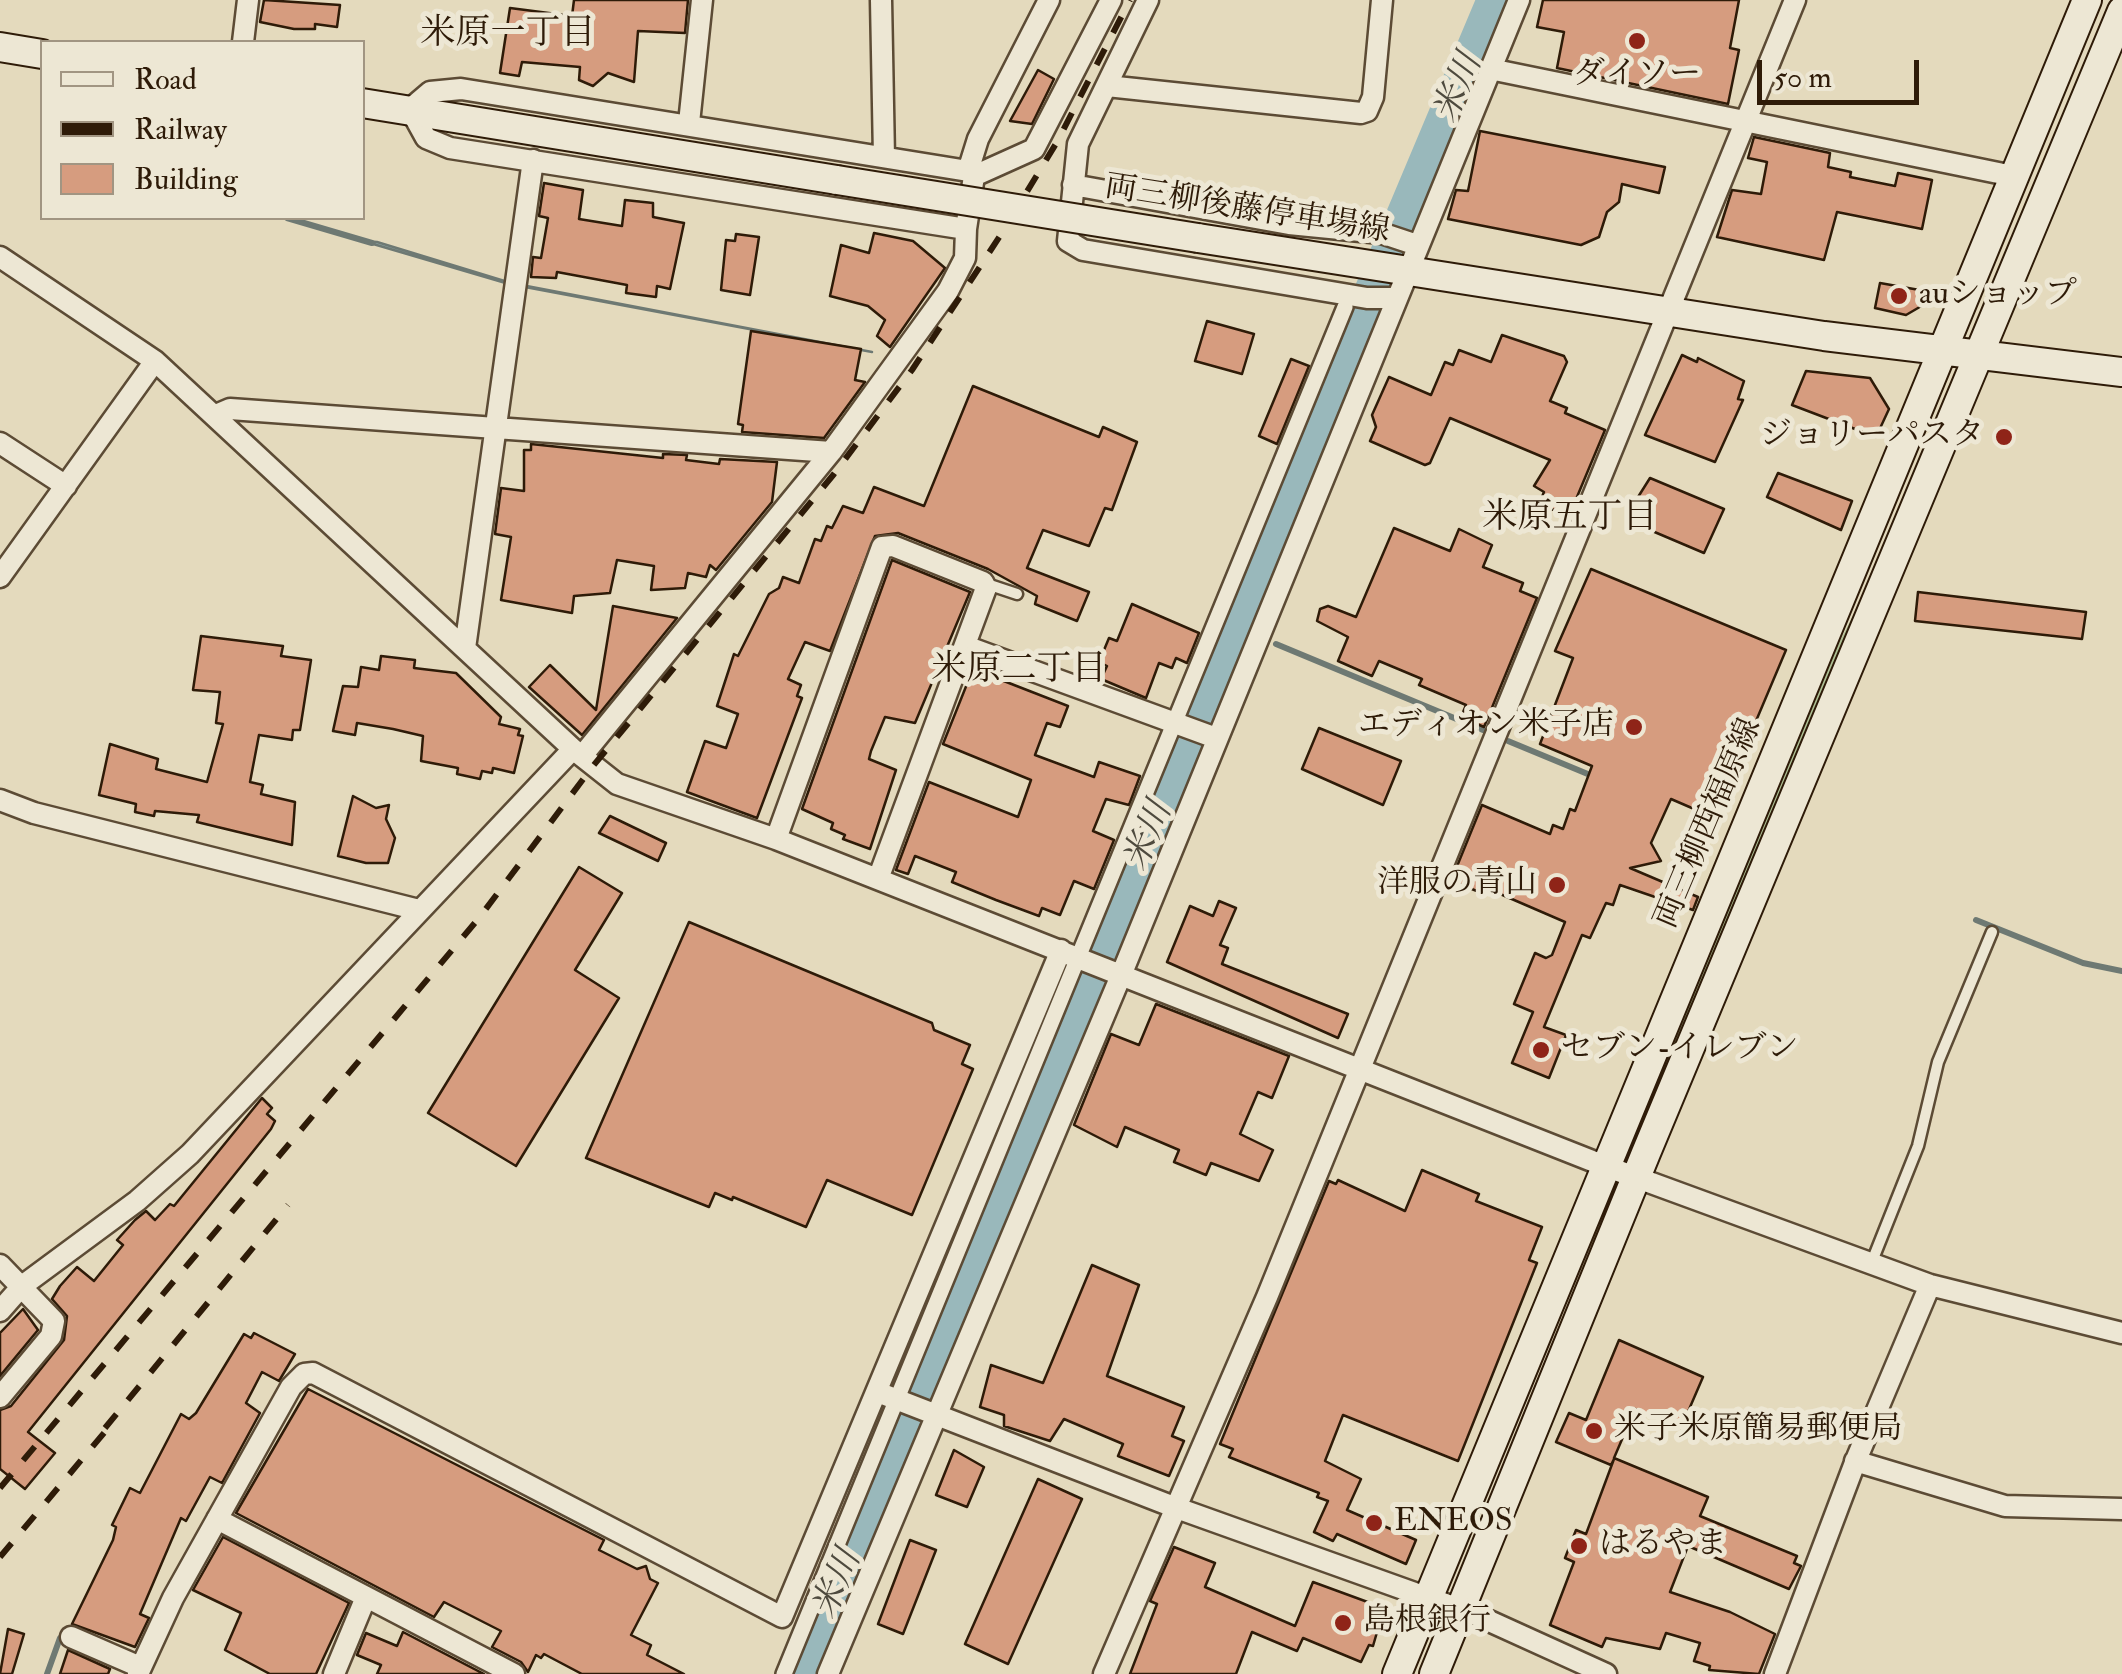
<!DOCTYPE html>
<meta charset="utf-8">
<style>
body{margin:0}
#map{position:relative;width:2122px;height:1674px;overflow:hidden;background:#e4dabd;font-family:"IM FELL Double Pica",serif}
canvas{display:block}
.legend{position:absolute;left:40px;top:40px;width:325px;height:180px;box-sizing:border-box;background:#ede7d4;border:2px solid #a19582;margin:0;padding:12px 18px;list-style:none;font-size:30px;color:#2e1b08}
.legend li{display:flex;align-items:center;gap:20px;height:50px}
.legend b{width:50px;border:2px solid #a19582}
.scale{position:absolute;left:1757px;top:60px;width:162px;height:45px;box-sizing:border-box;border:5px solid #2e1b08;border-top:0;padding-left:12px;font-size:30px;line-height:35px;white-space:nowrap;color:#2e1b08;-webkit-text-stroke:8px #ede7d4;paint-order:stroke}
</style>
<div id="map">
<canvas width="2122" height="1674"></canvas>
<ul class="legend">
<li><b style="height:12px;background:#ede7d4"></b>Road</li>
<li><b style="height:12px;background:#2e1b08"></b>Railway</li>
<li><b style="height:28px;background:#d69c7f"></b>Building</li>
</ul>
<div class="scale">50 m</div>
</div>
<script>
const context = document.querySelector('canvas').getContext('2d');
context.lineJoin = 'round';
function paint(path, color) { context.fillStyle = color; context.fill(path, 'evenodd'); }
function stroke(path, color, width, dash) { context.strokeStyle = color; context.lineWidth = width; context.lineCap = dash ? 'butt' : 'round'; context.setLineDash(dash || []); context.stroke(path); }
function drawText(font, color, halo, rows, align = 'center') {
  context.font = font + ' "IM FELL Double Pica","Noto Serif JP",serif'; context.lineWidth = 10; context.setLineDash([]); context.textBaseline = 'middle'; context.strokeStyle = halo; context.fillStyle = color; for (const [text, x, y, turn = 0] of rows) {
    context.save(); context.translate(x, y); context.rotate((+turn || 0) * Math.PI / 180); context.textAlign = isNaN(turn) ? turn : align; if (halo) context.strokeText(text, 0, 0); context.fillText(text, 0, 0); context.restore();
  }
}
paint(new Path2D(`
 M1875,572L1672,1058L1637,1132L1838,645Z`), '#afc195');
const water = new Path2D(`
 M363,241L377,242L511,283L872,352L509,284Z`);
paint(water, '#99b8bb');
stroke(water, '#6e7973', 2.5);
stroke(new Path2D(`
 M287,218L372,243
 M1276,644L1483,730
 M1508,741L1595,777
 M1976,920L2083,963L2122,971
 M47,1674L60,1638`), '#6e7973', 6);
stroke(new Path2D(`
 M802,1674L1147,832L1497,0`), '#99b8bb', 40);
const building = new Path2D(`
 M264,0L340,5L337,27L315,24V29H294L260,22Z
 M574,0H688L685,33L638,31L634,82L608,73L593,86L579,80L580,67L522,62L519,76L500,73L510,8L572,16Z
 M1543,0H1739L1730,48L1739,50L1728,104L1557,68L1564,32L1537,27Z
 M1038,70L1054,79L1032,124L1010,121Z
 M1480,131L1665,167L1659,193L1622,184L1619,202L1607,212L1599,237L1581,245L1448,219L1456,190L1468,191Z
 M1754,137L1830,153L1828,167L1851,172L1850,177L1895,186L1898,173L1932,180L1922,229L1837,212L1824,260L1717,237L1732,190L1761,194L1767,162L1748,158Z
 M544,183L583,190L579,219L622,226L625,200L653,203V217L684,223L670,289L657,286L656,297L626,293L627,285L557,272L556,278L531,277L533,257L541,258L548,218L539,216Z
 M874,233L913,241L945,268L890,347L877,336L885,320L868,306L830,296L841,245L869,253Z
 M736,234L759,237L750,295L721,290L726,240L735,241Z
 M1880,283L1942,294L1906,315L1875,308Z
 M1207,321L1254,334L1242,374L1195,361Z
 M751,331L861,349L855,380L865,382L824,438L742,432L743,425L738,424Z
 M1502,335L1564,356L1567,362L1550,401L1567,408L1565,413L1605,430L1569,516L1539,504L1544,492L1534,486L1550,460L1450,418L1430,463L1425,465L1370,441L1376,427L1372,415L1389,377L1431,395L1445,362L1453,365L1459,350L1491,362Z
 M1682,355L1697,362L1698,358L1744,381L1738,399L1743,400L1715,462L1645,435Z
 M1291,359L1309,366L1277,444L1259,436Z
 M1806,371L1870,378L1889,409L1876,437L1792,405Z
 M973,386L1099,437L1103,427L1137,442L1112,510L1105,508L1089,546L1043,530L1027,568L1089,592L1077,621L1035,604L1037,596L988,569L898,533L875,536L830,651L805,642L788,679L801,685L797,696L802,698L757,818L687,792L705,741L726,748L738,714L717,706L734,654L738,656L769,594L779,588L783,577L799,583L815,539L821,541L827,526L832,528L843,506L863,513L874,487L924,506Z
 M531,444L663,458V454L687,455L686,460L719,464L720,459L777,462L772,502L716,570L710,565L706,577L688,573L685,588L651,590L654,566L617,560L610,593L574,596L572,613L501,600L511,537L495,534L501,488L524,491V450H531Z
 M1778,473L1852,501L1841,530L1767,497Z
 M1650,478L1724,509L1704,553L1631,522L1637,507L1633,505Z
 M1394,528L1450,551L1459,529L1492,545L1483,567L1523,583L1520,591L1537,598L1484,727L1461,717L1466,705L1419,685L1422,679L1379,661L1372,676L1338,661L1348,637L1317,621L1320,609L1328,606L1356,617Z
 M892,560L970,592L915,723L885,717L871,751L869,759L896,770L870,849L843,839L845,835L831,829L833,823L802,809Z
 M1591,569L1786,650L1715,818L1671,799L1651,843L1661,861L1630,868L1698,897L1693,910L1620,885L1613,905L1606,903L1590,938L1582,935L1544,1027L1566,1035L1549,1078L1512,1063L1533,1012L1514,1004L1535,953L1546,958L1552,955L1565,922L1484,887L1482,893L1451,881L1482,805L1550,834L1553,825L1563,829L1570,809L1575,811L1592,766L1540,744L1573,658L1555,651Z
 M1918,592L2086,612L2082,639L1915,621Z
 M1132,604L1199,633L1187,663L1176,658L1172,668L1159,663L1146,698L1101,679L1107,666L1099,662L1109,638L1117,641Z
 M613,606L677,618L582,735L529,687L550,665L596,710Z
 M201,636L283,646L281,656L311,660L300,730H293L292,740L259,735L250,782L263,785L261,794L295,802L292,845L197,822L199,815L155,811L154,816L135,812L136,804L99,795L110,744L158,759L156,769L207,782L223,724L216,723L220,692L193,690Z
 M381,656L415,660L414,668L456,673L501,717L499,724L520,729L518,735L523,736L514,773L493,768L492,773L482,771L480,779L457,774L458,768L421,761L423,736L393,729L357,723L355,735L333,731L343,686L358,687L361,667L379,670Z
 M973,669L1068,706L1060,727L1047,723L1035,755L1094,777L1099,762L1140,776L1129,805L1106,799L1093,831L1114,840L1094,889L1074,881L1060,915L1042,908L1039,916L996,900L952,882L956,872L915,856L908,874L896,870L929,782L1018,817L1031,780L943,744Z
 M1319,728L1401,761L1383,805L1302,769Z
 M353,796L376,808L389,805L386,819L395,838L388,863H366L338,856Z
 M610,816L666,843L658,861L599,833Z
 M579,867L622,893L575,970L619,998L516,1166L428,1113Z
 M1219,901L1236,908L1220,945L1228,948L1222,964L1348,1014L1338,1038L1167,962L1190,906L1213,916Z
 M689,922L932,1023L934,1030L970,1045L962,1064L973,1069L912,1215L827,1180L806,1227L733,1197L732,1200L715,1193L709,1207L586,1158Z
 M1156,1004L1289,1056L1272,1098L1258,1092L1240,1134L1273,1150L1259,1181L1211,1163L1206,1175L1174,1162L1179,1150L1125,1127L1117,1147L1074,1125L1111,1034L1139,1045Z
 M262,1098L272,1108L267,1114L275,1121L271,1129L28,1432L55,1453L25,1489L0,1469V1410L11,1406L64,1340L67,1316L52,1299L60,1286L77,1267L94,1281L123,1245L117,1240L135,1220L146,1211L155,1220L170,1204L174,1206Z
 M1422,1170L1479,1194L1476,1201L1542,1227L1529,1260L1537,1263L1458,1461L1343,1415L1325,1461L1361,1479L1347,1510L1416,1540L1406,1564L1337,1534L1333,1541L1314,1532L1328,1501L1317,1497L1319,1493L1229,1457L1233,1449L1220,1444L1329,1181L1336,1184L1338,1180L1405,1211Z
 M1092,1265L1139,1285L1107,1376L1184,1407L1172,1436L1184,1441L1169,1476L1118,1456L1123,1444L1064,1419L1050,1441L1004,1426V1415L980,1407L991,1365L1043,1383Z
 M23,1309L38,1330L0,1376V1333Z
 M254,1333L295,1354L279,1381L262,1372L246,1403L260,1413L222,1483L210,1477L186,1521L181,1518L140,1614L149,1618L135,1647L72,1624L113,1540L116,1527L112,1525L130,1488L140,1493L181,1414L189,1419L196,1413L244,1334L251,1338Z
 M1619,1340L1703,1377L1681,1428L1635,1409L1614,1458L1708,1497L1700,1516L1797,1556L1794,1563L1801,1566L1789,1589L1688,1546L1670,1592L1730,1612L1775,1634L1759,1674L1709,1670L1710,1666L1694,1661L1700,1643L1666,1633L1660,1649L1606,1638L1602,1647L1550,1625L1574,1562L1565,1558L1576,1530L1586,1534L1614,1459L1611,1465L1556,1442L1569,1413L1586,1420Z
 M308,1389L604,1540L599,1550L637,1569L646,1566L650,1579L658,1583L631,1635L651,1645L647,1655L684,1674H582L544,1654L541,1658L536,1655L528,1672L521,1662L492,1647L501,1631L444,1602L434,1617L236,1513Z
 M954,1450L984,1467L967,1507L936,1495Z
 M1038,1479L1082,1499L1008,1664L965,1644Z
 M223,1537L349,1603L316,1674H270L225,1650L241,1613L193,1590Z
 M910,1540L936,1550L903,1634L878,1624Z
 M1174,1547L1215,1563L1205,1587L1295,1626L1313,1582L1384,1608L1373,1646L1369,1645L1361,1662L1303,1638L1297,1651L1252,1632L1236,1674H1130L1157,1604L1150,1601Z
 M8,1629L24,1634L12,1674H0Z
 M403,1632L484,1674H377L381,1665L357,1655L366,1633L397,1646Z
 M68,1650L110,1669L108,1674H60Z`);
paint(building, '#d69c7f');
stroke(building, '#2e1b08', 2.5);
const service = new Path2D(`
 M987,584L1017,594
 M1871,1264L1918,1146L1938,1062L1992,932`);
const pedestrian = new Path2D(`
 M784,1674L1345,307`);
const minor = new Path2D(`
 M881,0L884,157
 M1148,0L1078,144L1068,241L1083,250L1367,298H1394
 M243,42L248,0
 M1490,69L2013,176
 M1107,86L1361,113L1367,111L1373,97L1382,0
 M689,123L702,0
 M968,171L461,89L430,92L410,109L426,138L450,148L966,229L974,176L968,171L978,139L1049,0
 M974,176L1034,149L1111,0
 M1073,185L1289,224L1381,233L1417,245
 M0,257L155,361L574,750L617,784L776,839L1605,1166L1930,1285L2122,1333
 M216,415L230,409L831,452L582,756
 M0,443L66,486
 M831,452L948,291L965,258L966,229
 M0,577L155,361
 M965,646L1216,738
 M465,648L533,160
 M0,800L34,813L419,910
 M776,839L882,547L893,546L983,582L986,588L878,879
 M0,1265L54,1321L51,1336L0,1397
 M0,1311L22,1286L137,1201L190,1154L573,749
 M880,1393L1174,1507L1476,1615L1606,1674
 M1855,1461L2005,1506L2122,1509
 M217,1519L514,1674
 M71,1637L140,1667
 M138,1674L173,1598L291,1387L304,1374L313,1373L782,1617L1061,950
 M334,1674L366,1597
 M828,1674L1122,973L1519,0
 M1104,1674L1267,1297L1795,0
 M1775,1674L1856,1460L1930,1285`);
const secondary = new Path2D(`
 M0,47L42,54
 M362,103L837,180
 M1198,238L1824,336L2122,372
 M1397,1674L2087,0
 M1434,1674L1646,1153L2122,11`);
stroke(service, '#5c4b35', 15);
stroke(pedestrian, '#5c4b35', 20);
stroke(minor, '#5c4b35', 25);
stroke(secondary, '#2e1b08', 32);
stroke(service, '#ede7d4', 10);
stroke(pedestrian, '#ede7d4', 15);
stroke(minor, '#ede7d4', 20);
stroke(secondary, '#ede7d4', 28);
stroke(new Path2D(`
 M105,1428L288,1205
 M0,1488L479,918L593,766L834,474L912,370L1000,236L1057,142L1130,0
 M0,1557L114,1421`), '#2e1b08', 6, [18, 18]);
const secondaryBridge = new Path2D(`
 M837,180L1198,238`);
stroke(secondaryBridge, '#2e1b08', 32, []);
stroke(secondaryBridge, '#ede7d4', 28);
for (const [x, y, r, color] of [
 [1637,41,10,"#8f2418"],
 [1899,296,10,"#8f2418"],
 [2004,437,10,"#8f2418"],
 [1634,727,10,"#8f2418"],
 [1557,885,10,"#8f2418"],
 [1541,1050,10,"#8f2418"],
 [1594,1431,10,"#8f2418"],
 [1374,1523,10,"#8f2418"],
 [1579,1546,10,"#8f2418"],
 [1343,1623,10,"#8f2418"]
]) { const dot = new Path2D(); dot.arc(x, y, r, 0, 2 * Math.PI); context.fillStyle = color; context.fill(dot); stroke(dot, '#ede7d4', 4); }
drawText('32px', '#2e1b08', '#ede7d4', [
 ["ダイソー",1637,76,"center"],
 ["auショップ",1919,296],
 ["ジョリーパスタ",1984,437,"right"],
 ["エディオン米子店",1614,727,"right"],
 ["洋服の青山",1537,885,"right"],
 ["セブン-イレブン",1561,1050],
 ["米子米原簡易郵便局",1614,1431],
 ["ENEOS",1394,1523],
 ["はるやま",1599,1546],
 ["島根銀行",1363,1623]
], 'left');
drawText('32px', '#2e1b08', '#ede7d4', [
 ["両三柳後藤停車場線",1247,211,9],
 ["両三柳西福原線",1710,824,-67]
]);
drawText('35px', '#2e1b08', '#ede7d4', [
 ["米原一丁目",508,35],
 ["米原五丁目",1570,519],
 ["米原二丁目",1019,671]
]);
drawText('italic 35px', '#4e4a3e', '#ede7d4', [
 ["米川",1460,89,-67],
 ["米川",1150,837,-67],
 ["米川",839,1585,-67]
]);
</script>
